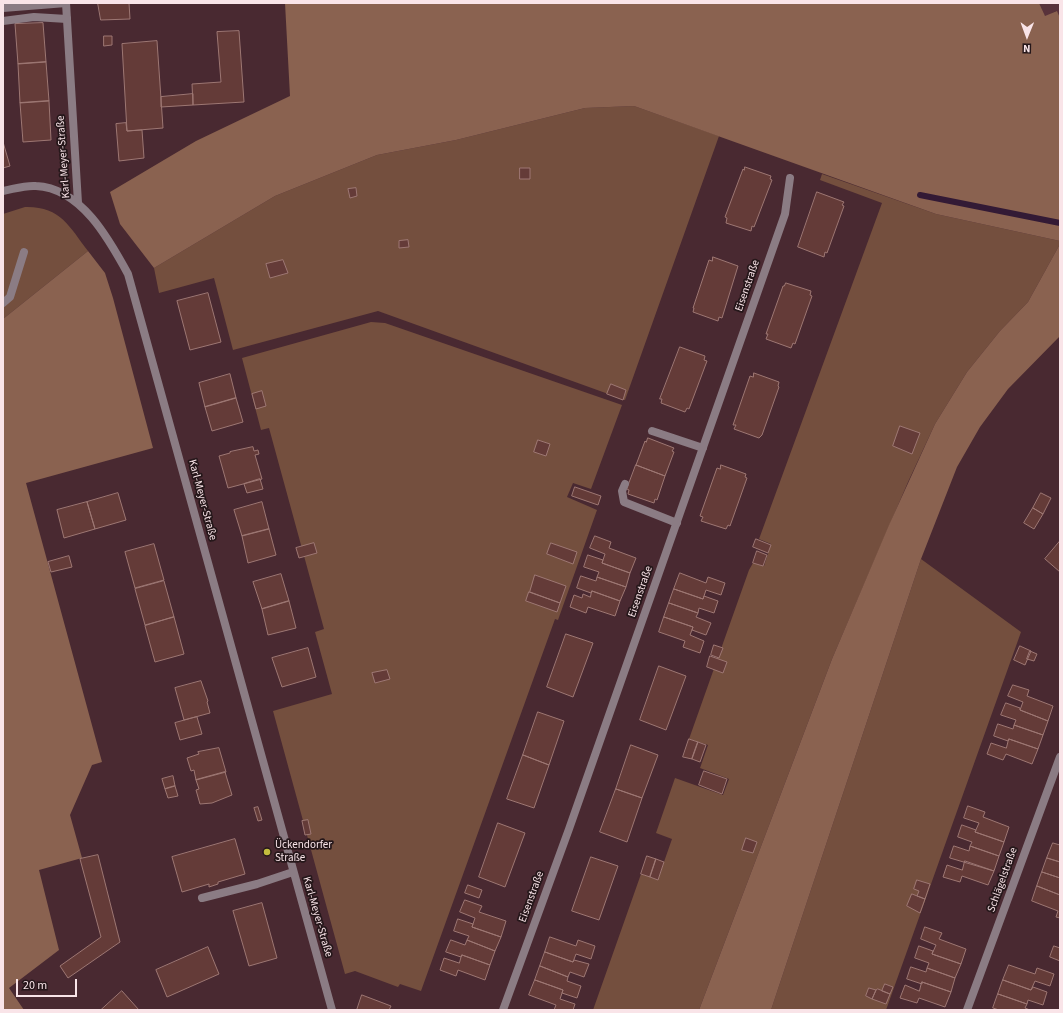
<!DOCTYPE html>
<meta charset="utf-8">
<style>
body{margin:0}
#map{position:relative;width:1063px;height:1013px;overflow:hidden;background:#492931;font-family:"Source Sans 3",sans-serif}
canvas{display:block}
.frame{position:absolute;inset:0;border:4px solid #f9e4e8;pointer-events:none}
.north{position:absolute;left:1007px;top:16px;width:40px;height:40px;-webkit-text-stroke:3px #25171a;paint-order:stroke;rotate:181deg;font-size:11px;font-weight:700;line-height:16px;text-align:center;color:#f9e4e8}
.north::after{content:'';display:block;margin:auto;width:14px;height:18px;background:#f9e4e8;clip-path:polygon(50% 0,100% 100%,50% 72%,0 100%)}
.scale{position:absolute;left:16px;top:979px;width:61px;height:18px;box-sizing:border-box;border:2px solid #f9e4e8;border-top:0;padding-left:5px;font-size:12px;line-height:14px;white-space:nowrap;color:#f9e4e8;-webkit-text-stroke:3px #25171a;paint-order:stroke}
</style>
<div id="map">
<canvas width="1063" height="1013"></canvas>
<div class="frame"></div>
<div class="north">N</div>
<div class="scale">20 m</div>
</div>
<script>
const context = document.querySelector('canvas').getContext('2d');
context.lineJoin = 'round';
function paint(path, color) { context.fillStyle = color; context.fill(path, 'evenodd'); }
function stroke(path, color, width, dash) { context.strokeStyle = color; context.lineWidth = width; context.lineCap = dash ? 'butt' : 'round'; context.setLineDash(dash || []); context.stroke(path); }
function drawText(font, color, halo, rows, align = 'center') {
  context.font = font + ' "Source Sans 3",sans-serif'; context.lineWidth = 3.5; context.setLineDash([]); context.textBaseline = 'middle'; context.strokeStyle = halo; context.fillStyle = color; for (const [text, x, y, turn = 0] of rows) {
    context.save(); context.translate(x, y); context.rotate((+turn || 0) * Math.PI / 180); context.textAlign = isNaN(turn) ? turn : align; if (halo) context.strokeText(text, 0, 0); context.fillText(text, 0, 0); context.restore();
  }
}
paint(new Path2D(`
 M1039,3H1060V18L1056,11L1045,17Z`), '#58323b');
paint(new Path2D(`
 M634,106L719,136L625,400L378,311L233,350L214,278L159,293L154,268L275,196L377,155L456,140L585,108Z
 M822,174L936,214L1060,241V244L1028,302L1000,331L967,372L935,424L908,482L832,659L699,1010H593L641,874L658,879L672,839L656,833L675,778L723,795L729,779L700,768L708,745L689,739L749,570L753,563L764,566L771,544L759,539L882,203L820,180Z
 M25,207C60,206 69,226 88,251L3,319V214Z
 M371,322L385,323L622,405L591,489L573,483L567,497L597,510L558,620L555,619L421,991L400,984L398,987L355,971L345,974L273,711L332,694L315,632L324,629L269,428L261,430L242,358Z
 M921,559L1021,632L886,1010H771Z`), '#744f3e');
paint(new Path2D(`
 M285,3H1039L1045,16L1057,11L1060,18V241L936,214L634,106L585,108L456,140L377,155L275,196L154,268L120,224L110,192L196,141L290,96Z
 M1060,244V336L1008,389L980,427L957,467L921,559L771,1010H699L832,659L889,525L935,424L967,372L1000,331L1028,302Z
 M88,251L105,273L113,298L153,448L26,483L102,762L92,765L70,815L82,858L39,870L59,950L9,988L24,1010H3V319Z`), '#8a6250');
stroke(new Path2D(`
 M920,195L1060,223`), '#331a35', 6);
const building = new Path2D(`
 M98,3H129L130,19L101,20Z
 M43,23L46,62L18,64L15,24Z
 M239,31L244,102L193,105L192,84L221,82L217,32Z
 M104,36H112V45L104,46Z
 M157,41L163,128L127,131L122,44Z
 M46,62L49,101L20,103L18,64Z
 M193,94V105L161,107V97Z
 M49,101L51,140L23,142L20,103Z
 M126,123L127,131L142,130L144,158L119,161L116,124Z
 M3,142L10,166L3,168Z
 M745,167L771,176L770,179L772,180L754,227L752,226L751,231L726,223L727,218L725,217L743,169L744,170Z
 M520,168H530V179H520Z
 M356,188L357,196L350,198L348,189Z
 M817,192L844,202L842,205L844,206L827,253L825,252L824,257L798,247Z
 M408,240L409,247L399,248V241Z
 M713,257L738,266L722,318L719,317L718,321L693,312L694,308H693L709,260L712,261Z
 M283,260L288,273L270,278L266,264Z
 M786,283L811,291L810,295L812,296L795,344L793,343L791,348L766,339L768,334H766L783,286H784Z
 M208,293L221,342L190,350L177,301Z
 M680,347L705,356L704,360L707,361L689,409L687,408L685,412L661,403L662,399H660Z
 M754,373L779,382L778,386L779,387L762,435L759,438L734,429L736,425H733L750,376L753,377Z
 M230,374L236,398L205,407L199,383Z
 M611,384L626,390L623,400L607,394Z
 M262,391L266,406L256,409L252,394Z
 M236,398L243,422L212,431L205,407Z
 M900,426L920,433L912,454L893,446Z
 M648,438L674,448L672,451L674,452L665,476L636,465L645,441L646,442Z
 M538,440L550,444L546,456L534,452Z
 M253,447L254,451L258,450L259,454L255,455L262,479L228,488L219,456L230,453V452Z
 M636,465L665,476L657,500L655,499L654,503L628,494L629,490L627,489Z
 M721,465L746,474L745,477L747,478L730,526L728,525L726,529L701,521L703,517L700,516L717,468L720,469Z
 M260,479L263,489L247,493L244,484Z
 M575,487L601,496L598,505L572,496Z
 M118,493L126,520L95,529L87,502Z
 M1041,493L1051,498L1043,514L1033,508Z
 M87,502L95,529L64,538L57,510Z
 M262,502L269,529L242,536L234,510Z
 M1033,508L1043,514L1034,529L1024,523Z
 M269,529L276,555L248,563L242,536Z
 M595,536L611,542L609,548L636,558L630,573L602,563L605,554L590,548Z
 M756,539L771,545L768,553L753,547Z
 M1060,541V572L1045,559Z
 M314,543L317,553L299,558L296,548Z
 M551,543L577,552L573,564L547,554Z
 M154,544L164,580L135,588L125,552Z
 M757,551L767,555L763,566L753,563Z
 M588,555L603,560L602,563L630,573L626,587L597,577L599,572L584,567Z
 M69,556L72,567L51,572L48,562Z
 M680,573L706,583L708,577L725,583L721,595L706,590L703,599L674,589Z
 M281,574L289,601L262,609L253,582Z
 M535,575L566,586L560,603L530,592Z
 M581,576L596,581L597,577L626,587L620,601L592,591L591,593L577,588Z
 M164,581L174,617L145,625L135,589Z
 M674,589L703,599L704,596L718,601L714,613L699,608L698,613L669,603Z
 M592,591L620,601L615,616L588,607L586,613L570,607L574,595L582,598L583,594L590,597Z
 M529,592L560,603L557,612L526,601Z
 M289,601L296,628L268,635L262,609Z
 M669,603L698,613L696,617L711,623L706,635L692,630L693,627L664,617Z
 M174,617L184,654L155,662L145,626Z
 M664,617L693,627L690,635L704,641L700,653L683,647L685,641L659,632Z
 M566,634L593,643L573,697L547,687Z
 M714,645L723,648L719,658L711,655Z
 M1020,646L1031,651L1025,665L1014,660Z
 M308,648L316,677L282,687L272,658Z
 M1030,651L1037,654L1034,661L1027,659Z
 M710,656L727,662L723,673L707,667Z
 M659,666L686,676L666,730L640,720Z
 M387,670L390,679L375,683L372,673Z
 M201,681L208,701L207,702L210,713L184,720L175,688Z
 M1013,685L1029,690L1027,696L1053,706L1048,721L1020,710L1023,702L1008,696Z
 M1006,703L1020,708V710L1048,721L1043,735L1014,725L1016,720L1001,715Z
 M538,712L564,721L549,765L523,755Z
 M197,717L202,734L180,740L175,723Z
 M998,724L1013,729L1014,725L1043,735L1038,749L1009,739L1008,741L994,736Z
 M689,739L698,742L692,759L683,757Z
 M1009,739L1038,749L1032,764L1006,754L1003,760L987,754L991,743L1006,748Z
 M698,742L706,745L700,762L692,759Z
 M631,745L658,755L642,798L616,789Z
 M219,748L226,772L196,780L194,770L191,771L187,758L199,754L198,752Z
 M523,755L549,765L534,808L507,799Z
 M704,771L727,779L722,794L699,785Z
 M225,772L232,795L212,803L200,804L196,790L199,789L196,780Z
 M173,776L175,786L165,789L162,779Z
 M175,786L178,796L168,798L165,789Z
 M616,789L642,798L627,842L600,832Z
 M968,806L985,812L983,817L1009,827L1004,842L975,832L979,823L964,818Z
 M258,807L262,820L258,821L254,808Z
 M308,820L311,834L305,835L302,821Z
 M498,823L525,833L505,887L479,877Z
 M962,825L976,830L975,832L1004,842L999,856L970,846L972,842L958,837Z
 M746,838L757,842L753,853L742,850Z
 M235,839L245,874L218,882V884L209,887V884L182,892L172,857Z
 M1053,843L1060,845V862L1047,858Z
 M954,846L969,851L970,846L999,856L994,871L950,858Z
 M98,855L120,942L68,978L60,966L101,937L80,859Z
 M647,856L656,859L650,877L641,874Z
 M591,857L618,866L599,920L572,911Z
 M1047,858L1060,862V878L1042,872Z
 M656,859L664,862L658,880L650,877Z
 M965,861L994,871L988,885L962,876L960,882L943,877L947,865L962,870Z
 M1042,872L1060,878V895L1037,886Z
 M917,880L930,884L925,899L917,896L919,891L914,889Z
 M468,885L482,890L479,898L465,893Z
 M1037,886L1060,895V918L1056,917L1058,911L1032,901Z
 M912,894L925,899L920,913L907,906Z
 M465,900L482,906L479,912L506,921L501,937L472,927L475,918L460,912Z
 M262,903L277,958L249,966L233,911Z
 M458,919L473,924L472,927L501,937L495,951L467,940L469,936L454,931Z
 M925,927L942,933L939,939L966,949L961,964L932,954L936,945L921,939Z
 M550,937L576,946L578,940L595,946L591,959L576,954L573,962L545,952Z
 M451,940L465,945L467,940L495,951L490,965L462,955L461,957L446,952Z
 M919,946L933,951L932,954L961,964L955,978L927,968L929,963L915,958Z
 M1054,946L1060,948V961L1050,957Z
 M208,947L219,974L167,997L156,970Z
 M545,952L573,962L574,960L589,964L584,977L570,972L568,977L540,966Z
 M462,955L490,965L485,980L458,970L456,976L440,970L444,958L459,963Z
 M1009,965L1035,974L1037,968L1054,974L1050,986L1035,981L1031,990L1003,980Z
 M540,966L568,977L567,981L581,986L577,998L562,993L563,990L535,980Z
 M911,967L926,972L927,968L955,978L951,992L922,982V984L907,979Z
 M535,980L563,990L560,999L575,1004L573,1010H554L556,1005L529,995Z
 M1003,980L1031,990L1033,987L1047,992L1043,1005L1028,1000L1027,1004L998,994Z
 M922,982L951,992L945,1007L919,998L917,1003L900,998L905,985L919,991Z
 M885,984L893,987L890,994L882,991Z
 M869,988L876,990L872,999L866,996Z
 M878,989L890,994L886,1004L872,999L876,990Z
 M122,991L139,1010H101Z
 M998,994L1027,1004L1025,1008L1030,1010H999L993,1008Z
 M362,995L391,1006L389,1010H357Z`);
paint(building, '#643b38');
stroke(building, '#9d7773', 1);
stroke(new Path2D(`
 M3,8L66,3
 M3,21L34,17L67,19
 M3,303L10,297L24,252
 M652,431L703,448
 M625,484L622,491L624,502L677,523
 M202,898L257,884L293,872`), '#8b7c84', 8);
stroke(new Path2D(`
 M66,3L78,203
 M503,1010L569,829L785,214L790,178
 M967,1010L1060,757`), '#8b7c84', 8);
stroke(new Path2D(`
 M3,191C14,189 25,185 36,186C81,188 109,239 128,274L332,1010`), '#8b7c84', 8);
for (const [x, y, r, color] of [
 [267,852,4,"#c4bd3e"]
]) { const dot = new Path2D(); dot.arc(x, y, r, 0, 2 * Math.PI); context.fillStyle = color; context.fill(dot); stroke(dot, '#25171a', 1.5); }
drawText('11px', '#f9e4e8', '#25171a', [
 ["Karl-Meyer-Straße",64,157,-94],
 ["Eisenstraße",748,286,-71],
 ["Karl-Meyer-Straße",202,500,75],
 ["Eisenstraße",641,592,-71],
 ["Schlägelstraße",1003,880,-70],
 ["Eisenstraße",532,897,-70],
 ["Karl-Meyer-Straße",317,917,74]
]);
drawText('11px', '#f9e4e8', '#25171a', [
 ["Ückendorfer",275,846],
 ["Straße",275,859]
], 'left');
</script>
